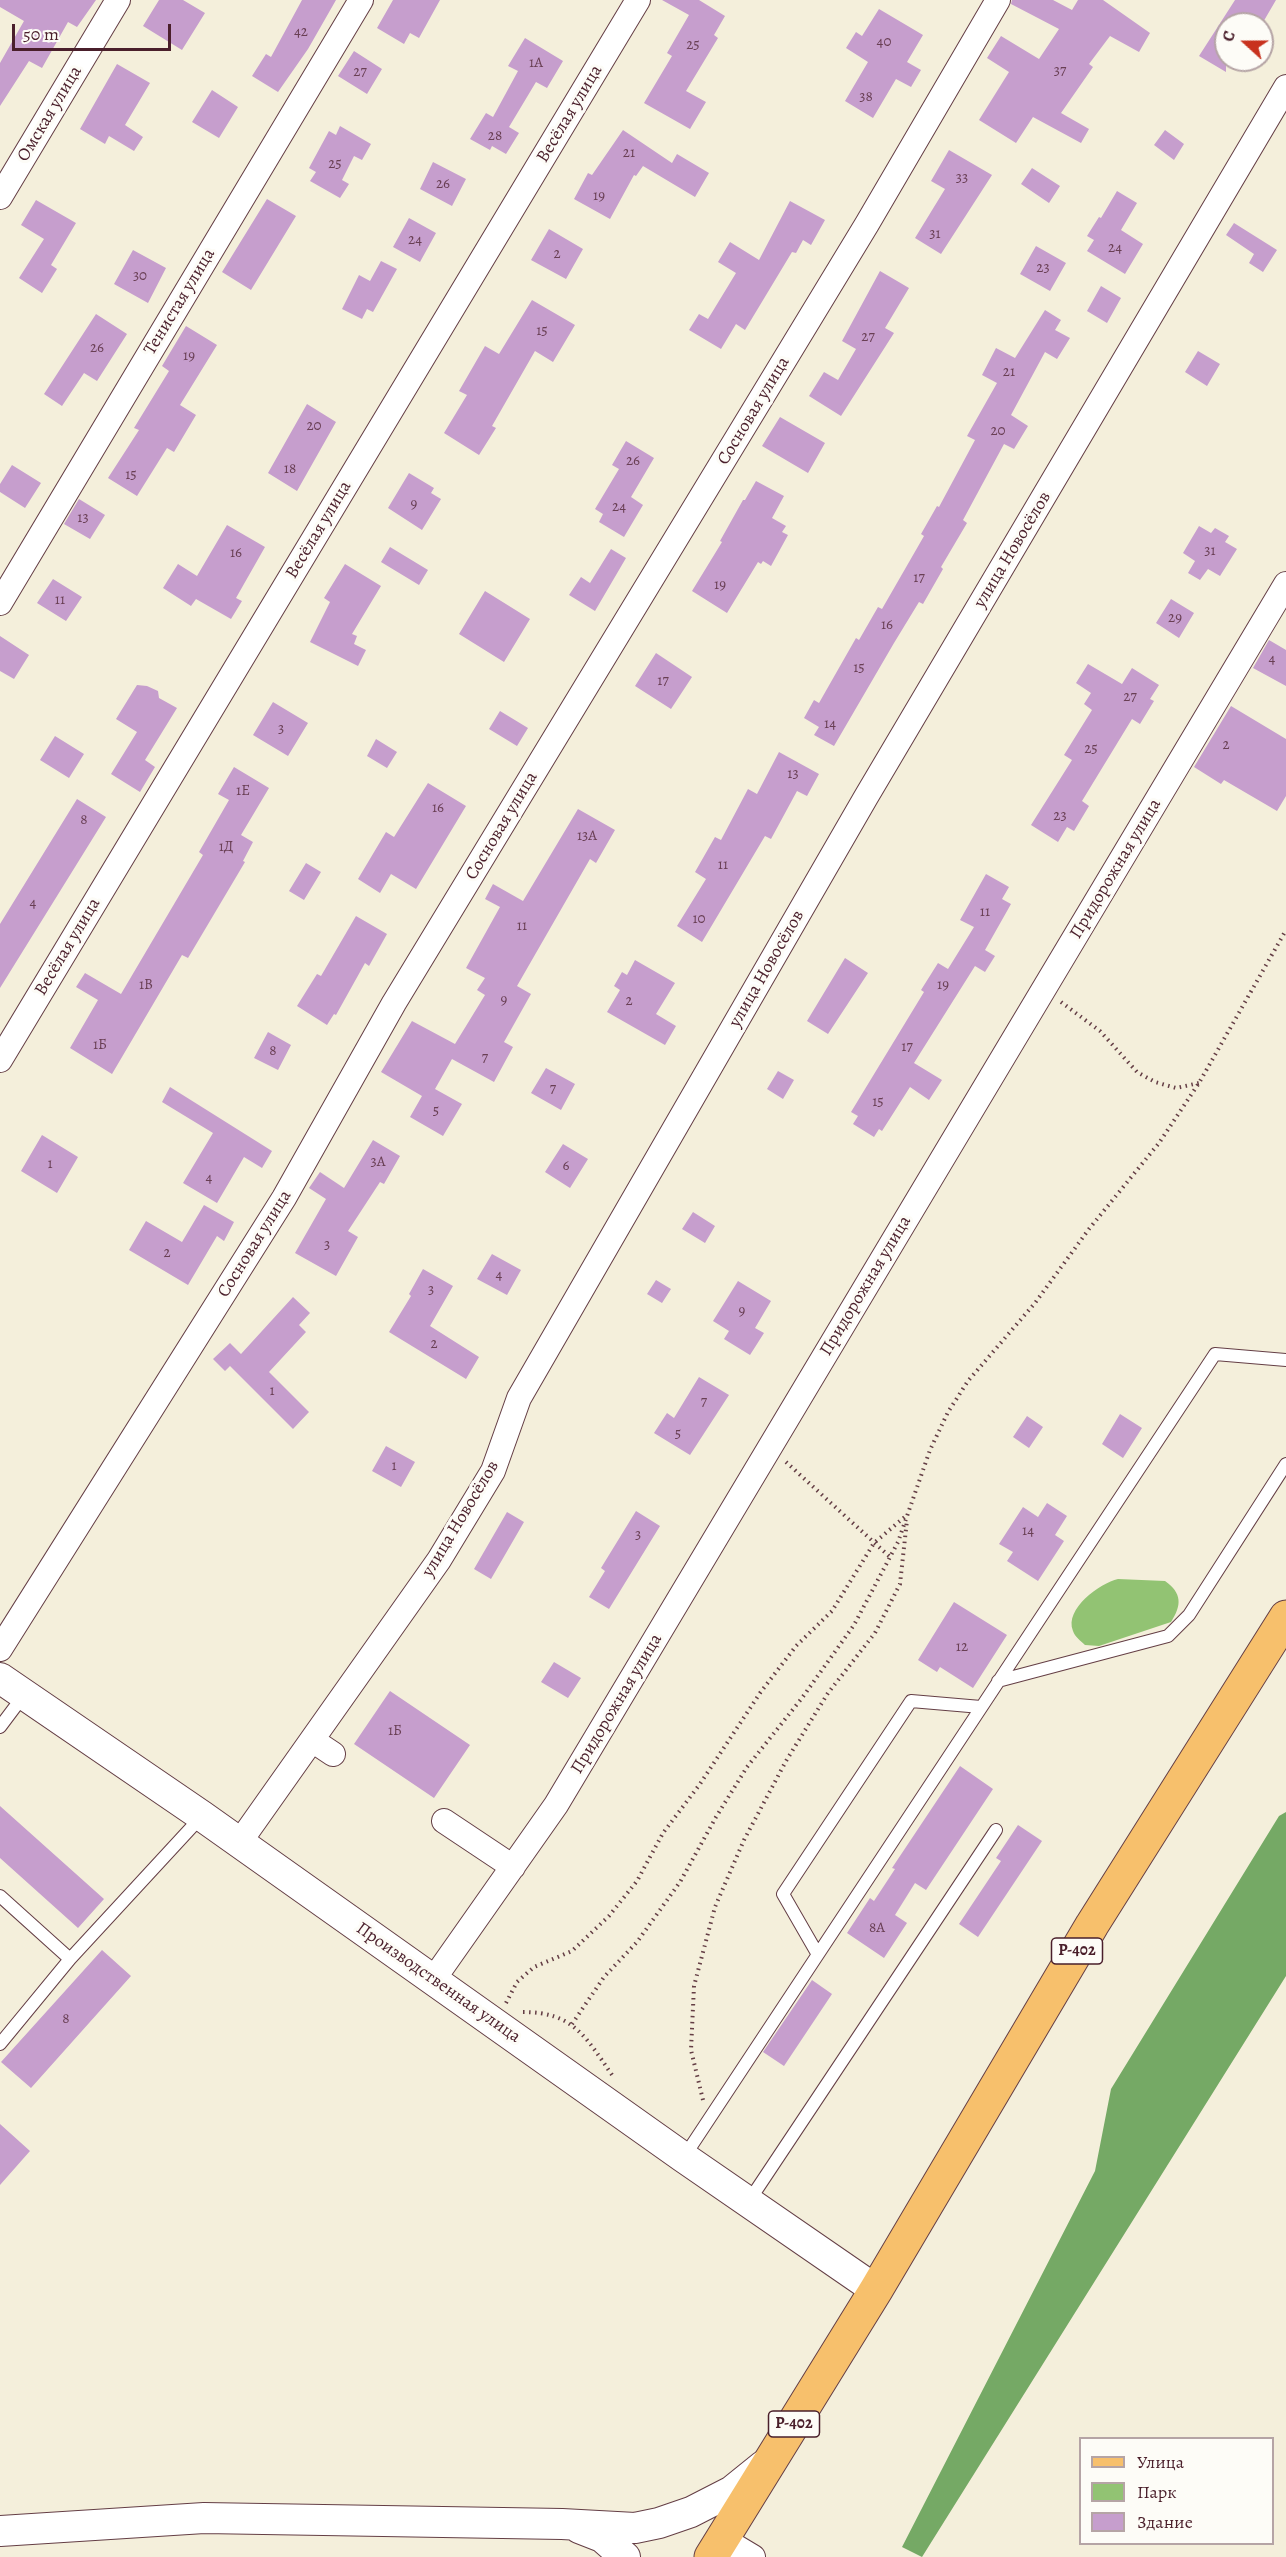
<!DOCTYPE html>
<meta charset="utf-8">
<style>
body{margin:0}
#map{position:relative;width:1286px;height:2557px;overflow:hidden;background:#f4efdb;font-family:Alegreya,serif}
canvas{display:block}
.legend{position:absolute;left:1079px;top:2437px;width:195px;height:108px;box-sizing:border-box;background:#fdfcf7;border:2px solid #b5a4a5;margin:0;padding:8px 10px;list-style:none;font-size:18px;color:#4a1f2b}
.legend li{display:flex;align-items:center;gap:12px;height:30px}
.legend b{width:30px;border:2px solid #b5a4a5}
.north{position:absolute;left:1214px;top:12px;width:60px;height:60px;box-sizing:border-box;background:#fdfcf7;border:2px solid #b5a4a5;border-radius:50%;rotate:291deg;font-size:16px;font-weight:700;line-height:24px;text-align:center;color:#4a1f2b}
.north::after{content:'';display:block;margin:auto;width:21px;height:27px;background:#c8321e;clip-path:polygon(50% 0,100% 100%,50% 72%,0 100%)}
.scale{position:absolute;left:12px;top:24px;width:159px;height:27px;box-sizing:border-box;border:3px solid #4a1f2b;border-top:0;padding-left:8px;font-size:18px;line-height:21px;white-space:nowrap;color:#4a1f2b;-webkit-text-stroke:4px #fdfcf7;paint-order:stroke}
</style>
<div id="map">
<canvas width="1286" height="2557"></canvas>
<ul class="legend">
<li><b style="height:8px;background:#f7c06c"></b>Улица</li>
<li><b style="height:16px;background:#92c373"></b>Парк</li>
<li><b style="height:16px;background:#c69ecd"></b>Здание</li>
</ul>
<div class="north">С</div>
<div class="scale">50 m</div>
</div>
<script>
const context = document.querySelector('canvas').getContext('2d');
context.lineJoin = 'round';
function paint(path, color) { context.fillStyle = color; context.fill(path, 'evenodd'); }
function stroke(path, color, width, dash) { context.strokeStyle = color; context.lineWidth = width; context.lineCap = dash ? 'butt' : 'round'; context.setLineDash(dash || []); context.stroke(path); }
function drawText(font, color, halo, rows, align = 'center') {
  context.font = font + ' Alegreya,serif'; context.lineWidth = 6; context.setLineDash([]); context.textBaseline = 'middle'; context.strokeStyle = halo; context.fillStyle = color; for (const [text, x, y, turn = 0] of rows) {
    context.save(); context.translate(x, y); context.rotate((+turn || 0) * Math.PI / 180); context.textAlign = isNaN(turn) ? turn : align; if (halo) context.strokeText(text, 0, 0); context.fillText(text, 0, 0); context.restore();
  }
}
paint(new Path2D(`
 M1118,1579L1165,1581C1182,1593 1182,1605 1171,1622L1099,1646L1085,1645C1081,1641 1075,1637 1073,1631C1064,1609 1100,1583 1118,1579Z`), '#92c373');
paint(new Path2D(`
 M1286,1812V1976L922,2557L902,2547L1095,2171L1111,2089L1279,1816Z`), '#75a965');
paint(new Path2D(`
 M0,0H96L77,27L68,22L42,68L29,61L0,106V63L24,21L0,7Z
 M159,0H183L205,13L182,50L143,26Z
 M302,0H336L308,49L278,92L252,76L266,54L271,57Z
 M393,0H440L419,38L410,33L404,44L377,28Z
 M662,0H699L725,16L714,35L718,38L686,91L706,102L690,129L644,103L672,56L667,53L689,15Z
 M1012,0H1053L1072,10L1078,0H1103L1150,33L1139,52L1110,36L1089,64L1093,67L1061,113L1089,129L1081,143L1033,117L1016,143L979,120L1009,72L987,58L1001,36L1039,59L1059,29L1011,4Z
 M1235,0H1276L1262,24H1226V72L1199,56Z
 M879,9L923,35L907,62L921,70L911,87L896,79L873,118L845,101L868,62L846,48L856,32L862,36Z
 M525,38L563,61L547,88L536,82L509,127L519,133L506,154L492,146L490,150L470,139L486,113L493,117L518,71L508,66Z
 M354,51L382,69L367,94L338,76Z
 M117,64L150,83L125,125L143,137L134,151L109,136L105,144L80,129Z
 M212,90L238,107L219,138L192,122Z
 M340,126L371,144L362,160L354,156L342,180L349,184L340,198L310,181L316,172L309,168L329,131L336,135Z
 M623,130L672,163L677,154L709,173L695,197L643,166L636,176L634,175L610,219L574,199L588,173L592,175Z
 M1165,130L1184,144L1174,160L1154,145Z
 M949,150L992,175L941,254L915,238L945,189L931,181Z
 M433,162L466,179L452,206L420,189Z
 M1032,168L1060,186L1049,203L1021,184Z
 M1117,191L1137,203L1121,230L1143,244L1125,274L1087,251L1094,240L1087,236L1099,217L1101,218Z
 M267,199L296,216L251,290L222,272Z
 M36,200L76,223L51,265L57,269L42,293L19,278L44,239L21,225Z
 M790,201L825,220L811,245L803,240L796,253L792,252L745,330L736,324L721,349L689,330L699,314L708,319L736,273L718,262L730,242L759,260Z
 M409,218L436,233L420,262L393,247Z
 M1234,223L1277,250L1263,272L1249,263L1254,254L1226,235Z
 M549,229L583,249L566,279L531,260Z
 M1036,246L1066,263L1050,291L1020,274Z
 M133,250L166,268L148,303L114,284Z
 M381,261L397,269L373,312L367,309L362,319L342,309L359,275L370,281Z
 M880,271L909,288L885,328L894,333L841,416L809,396L824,372L838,380L856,349L842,341Z
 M1101,286L1121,298L1107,323L1087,311Z
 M532,300L575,325L553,362L535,351L492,426L496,428L479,455L444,433L467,395L459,391L485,346L499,354Z
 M1045,310L1061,320L1055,330L1070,338L1057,359L1045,352L1011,415L1028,426L1014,449L1004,444L963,520L967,523L941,567L943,569L923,604L919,602L894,643L834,746L814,735L819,727L804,718L814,700L819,703L856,638L859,640L878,607L882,609L924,536L921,534L937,506L939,507L975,440L967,436L997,383L982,375L996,348L1015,358Z
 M96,314L127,334L97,381L84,373L62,406L44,394Z
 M186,326L217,345L180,405L196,415L174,452L167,448L137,496L108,478L139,430L134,428L169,371L162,366Z
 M1198,351L1220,364L1207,386L1185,372Z
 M307,404L336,422L297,491L268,473Z
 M780,417L825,443L808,473L762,446Z
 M626,441L654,458L631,497L643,505L624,537L599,522L603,514L595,509L619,469L612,465Z
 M12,465L41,483L25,508L0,492V484Z
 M409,473L434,488L431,493L441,499L422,530L388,508Z
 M756,481L784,496L772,518L786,526L782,532L788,535L771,566L763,561L761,564L758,562L727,613L692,591L722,542L720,541L743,500H745Z
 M79,499L105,515L90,539L64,524Z
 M227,525L265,547L236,598L242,601L231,619L196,599L191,606L163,588L178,564L197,576Z
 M1199,526L1211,533L1215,528L1229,536L1225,542L1237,549L1220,576L1208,569L1200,580L1188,573L1195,561L1183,553Z
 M390,547L428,570L419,585L381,562Z
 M611,549L626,558L595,611L569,595L581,577L590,583Z
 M345,564L381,586L352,634L357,636L354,644L366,650L358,666L310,642L330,602L324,598Z
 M53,579L82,597L66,621L37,603Z
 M485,591L530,619L504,662L459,634Z
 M1171,599L1194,613L1179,638L1156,623Z
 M0,636L29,655L14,679L0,671Z
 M1269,640L1286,650V686L1253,668Z
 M656,653L692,677L671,709L635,686Z
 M1088,664L1122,684L1132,668L1159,685L1150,699L1154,701L1140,724L1132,719L1082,801L1089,806L1074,831L1067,827L1058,842L1031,825L1072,760L1064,755L1092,710L1084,704L1091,693L1076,683Z
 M137,685L147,686L158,691L159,698L177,708L145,760L155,767L140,792L111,774L137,732L116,719Z
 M273,702L308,723L288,756L253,735Z
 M1231,706L1286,739V796L1277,811L1224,780L1221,784L1194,767Z
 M500,711L528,728L517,746L489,729Z
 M55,736L84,754L69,778L40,760Z
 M376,739L397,752L387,768L367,756Z
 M779,752L819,774L807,796L797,791L771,839L765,836L702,942L677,926L706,879L695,872L715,837L721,840L748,789L757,794Z
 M234,767L269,788L241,835L253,842L243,861L245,862L188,958L182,955L112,1074L70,1048L98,1000L76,987L85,973L121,994L203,855L199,852L229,800L218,794Z
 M428,783L466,806L416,889L391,874L380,893L358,879L386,832L394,837Z
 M77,799L106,817L0,988V924Z
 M578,809L615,830L596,863L590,859L517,986L531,994L504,1042L513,1047L494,1082L452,1059L435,1089L462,1104L443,1136L410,1117L422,1096L381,1072L412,1021L455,1044L485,995L477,990L485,978L466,968L500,907L485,899L493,884L523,901Z
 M306,863L321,872L304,900L289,891Z
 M986,874L1009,887L1002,899L1011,904L985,950L995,956L985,972L975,966L914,1063L942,1080L929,1100L910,1087L882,1131L879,1129L874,1137L853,1124L858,1116L851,1112L924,992L921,990L938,963L948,969L974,927L960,920Z
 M356,916L387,934L369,966L365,963L336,1015L334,1014L327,1025L297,1006L317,974L321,976Z
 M845,958L868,973L828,1034L807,1021Z
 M635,960L675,983L656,1014L676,1026L665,1045L607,1012L620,990L614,986L622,972L627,975Z
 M268,1032L291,1045L278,1070L254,1058Z
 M546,1068L575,1084L561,1110L531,1093Z
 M778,1071L794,1080L783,1099L767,1089Z
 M170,1087L272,1151L262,1168L244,1157L217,1203L183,1183L213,1133L162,1102Z
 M42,1135L78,1157L57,1193L21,1171Z
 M373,1140L400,1156L384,1184L380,1182L348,1231L358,1237L336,1276L295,1253L326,1199L309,1188L320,1172L344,1188Z
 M563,1144L588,1159L570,1188L545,1172Z
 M204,1205L234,1222L224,1241L217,1236L188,1285L129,1250L146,1221L182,1242Z
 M693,1212L715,1226L705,1243L682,1229Z
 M492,1254L521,1270L507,1295L477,1279Z
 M423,1269L453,1286L430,1326L479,1357L466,1379L389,1332L411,1296L409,1294Z
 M656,1280L671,1289L662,1303L647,1294Z
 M738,1281L771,1301L755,1328L764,1333L750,1355L724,1339L729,1331L713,1321Z
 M293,1297L310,1313L299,1325L306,1332L269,1372L309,1412L293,1429L230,1366L225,1371L213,1359L230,1343L241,1354Z
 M699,1377L729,1395L690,1455L654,1433L667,1413L674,1418Z
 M1120,1414L1142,1428L1123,1458L1102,1444Z
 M1027,1416L1043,1427L1029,1448L1013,1437Z
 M386,1446L415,1462L401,1487L372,1471Z
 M1047,1503L1067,1516L1055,1535L1064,1541L1038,1581L1007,1561L1013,1552L999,1544L1023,1507L1038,1517Z
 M636,1511L660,1526L609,1609L589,1597L605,1571L601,1568Z
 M507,1512L524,1522L491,1579L474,1569Z
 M954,1602L1007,1635L973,1688L940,1667L937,1672L918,1660Z
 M554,1662L581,1678L568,1698L541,1682Z
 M390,1691L470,1745L434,1798L354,1744Z
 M960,1766L993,1789L926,1890L915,1883L895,1915L907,1923L884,1958L847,1933L870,1898L874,1901L895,1869L892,1868Z
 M0,1806L104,1899L78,1928L0,1858Z
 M1018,1825L1042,1841L978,1937L959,1924L1001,1861L996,1858Z
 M102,1950L131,1976L31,2088L1,2062Z
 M812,1980L832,1994L784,2066L763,2052Z
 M0,2124L30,2151L0,2185Z`), '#c69ecd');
const service = new Path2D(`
 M998,1681L1168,1636L1189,1615L1286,1464
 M0,1727L24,1695
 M0,1896L70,1959
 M817,1953L783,1894L911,1701L981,1707
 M0,2044L70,1959L202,1816
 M684,2157L1215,1354L1286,1360
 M749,2201L996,1830`);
const minor = new Path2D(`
 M0,197L118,0
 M0,603L361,0
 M0,1060L638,0
 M0,1649L284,1198L394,1003L867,224L998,0
 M312,1740L333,1754
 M444,1821L513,1867
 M239,1843L439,1560L493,1471L519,1398L866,797L1286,87
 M433,1980L556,1805L1286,584
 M723,2539L753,2557`);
const tertiary = new Path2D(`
 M0,1678L202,1816L683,2157L876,2290
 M579,2528L602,2537L625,2557
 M0,2531L204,2518L562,2524L635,2528L659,2523L691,2512L732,2491L763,2466`);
const primary = new Path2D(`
 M711,2557L876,2290L1092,1925L1286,1617`);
stroke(service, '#643e45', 14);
stroke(minor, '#643e45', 26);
stroke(tertiary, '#643e45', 32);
stroke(primary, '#643e45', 35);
stroke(new Path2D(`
 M1061,1002L1100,1031L1137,1072L1155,1082L1176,1088L1199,1083
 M786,1462L890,1557
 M506,2003L517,1982L534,1967L572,1951L609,1916L637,1881L663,1833L700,1784L760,1693L796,1646L832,1611L874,1543L907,1515
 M523,2012C573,2012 586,2037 612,2075
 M572,2024L604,1977L637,1942L680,1882L716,1817L747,1767L802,1698L854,1625L898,1542L930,1450L948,1412L968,1381L1035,1303L1089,1229L1159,1143L1199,1083L1286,930
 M703,2100L691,2050L694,1986L715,1907L744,1840L786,1761L828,1693L875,1633L900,1584L907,1520`), '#643e45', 4, [1.5, 4.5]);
stroke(service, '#fff', 12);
stroke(minor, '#fff', 24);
stroke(tertiary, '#fff', 30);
stroke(primary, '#f7c06c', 33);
drawText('15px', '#693f54', null, [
 ["42",301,32],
 ["40",884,42],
 ["25",693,45],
 ["1А",536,63],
 ["37",1060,71],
 ["27",360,72],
 ["38",866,97],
 ["28",495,136],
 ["21",629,153],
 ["25",335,164],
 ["33",962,178],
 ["26",443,184],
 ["19",599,196],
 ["31",935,234],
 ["24",415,240],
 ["24",1115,248],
 ["2",557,254],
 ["23",1043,268],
 ["30",140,276],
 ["15",542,331],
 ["27",868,337],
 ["26",97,348],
 ["19",189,356],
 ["21",1009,372],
 ["20",314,426],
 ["20",998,431],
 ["26",633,461],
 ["18",290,469],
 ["15",131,475],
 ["9",414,504],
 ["24",619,507],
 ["13",83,518],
 ["31",1210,551],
 ["16",236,553],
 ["17",919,578],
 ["19",720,585],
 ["11",60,600],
 ["29",1175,618],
 ["16",887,625],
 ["4",1272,659],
 ["15",859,668],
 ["17",663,681],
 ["27",1130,697],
 ["14",830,724],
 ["3",281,729],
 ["2",1226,745],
 ["25",1091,749],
 ["13",793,774],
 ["1Е",243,791],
 ["16",438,808],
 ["23",1060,816],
 ["8",84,820],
 ["13А",587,836],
 ["1Д",226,847],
 ["11",723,865],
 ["4",33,903],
 ["11",985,912],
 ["10",699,919],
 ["11",522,926],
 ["1В",146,985],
 ["19",943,985],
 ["9",504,1000],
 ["2",629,1001],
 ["1Б",100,1045],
 ["17",907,1047],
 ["8",273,1051],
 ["7",485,1058],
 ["7",553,1089],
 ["15",878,1102],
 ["5",436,1111],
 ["3А",378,1162],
 ["1",50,1164],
 ["6",566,1166],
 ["4",209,1178],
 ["3",327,1245],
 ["2",167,1253],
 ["4",499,1275],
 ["3",431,1290],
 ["9",742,1311],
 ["2",434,1344],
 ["1",272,1391],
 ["7",704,1402],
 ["5",678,1434],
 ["1",394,1466],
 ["14",1028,1531],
 ["3",638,1535],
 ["12",962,1647],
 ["1Б",395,1731],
 ["8А",877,1928],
 ["8",66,2019]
]);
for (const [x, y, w] of [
 [1077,1951,51],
 [794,2424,51]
]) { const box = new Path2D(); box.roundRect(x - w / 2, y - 13, w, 26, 4.5); context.fillStyle = '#fdfcf7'; context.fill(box); stroke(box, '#4a1f2b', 1.5); }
drawText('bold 16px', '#4a1f2b', null, [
 ["Р-402",1077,1951],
 ["Р-402",794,2424]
]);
drawText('18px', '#4a1f2b', '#fdfcf7', [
 ["Омская улица",50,114,-59],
 ["Весёлая улица",570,114,-59],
 ["Тенистая улица",180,302,-59],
 ["Сосновая улица",754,411,-59],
 ["Весёлая улица",319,530,-59],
 ["улица Новосёлов",1013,550,-59],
 ["Сосновая улица",502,826,-59],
 ["Придорожная улица",1116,869,-59],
 ["Весёлая улица",68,947,-59],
 ["улица Новосёлов",767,969,-60],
 ["Сосновая улица",255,1244,-58],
 ["Придорожная улица",866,1286,-59],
 ["улица Новосёлов",461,1519,-59],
 ["Придорожная улица",617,1704,-59],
 ["Производственная улица",438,1983,35]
]);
</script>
